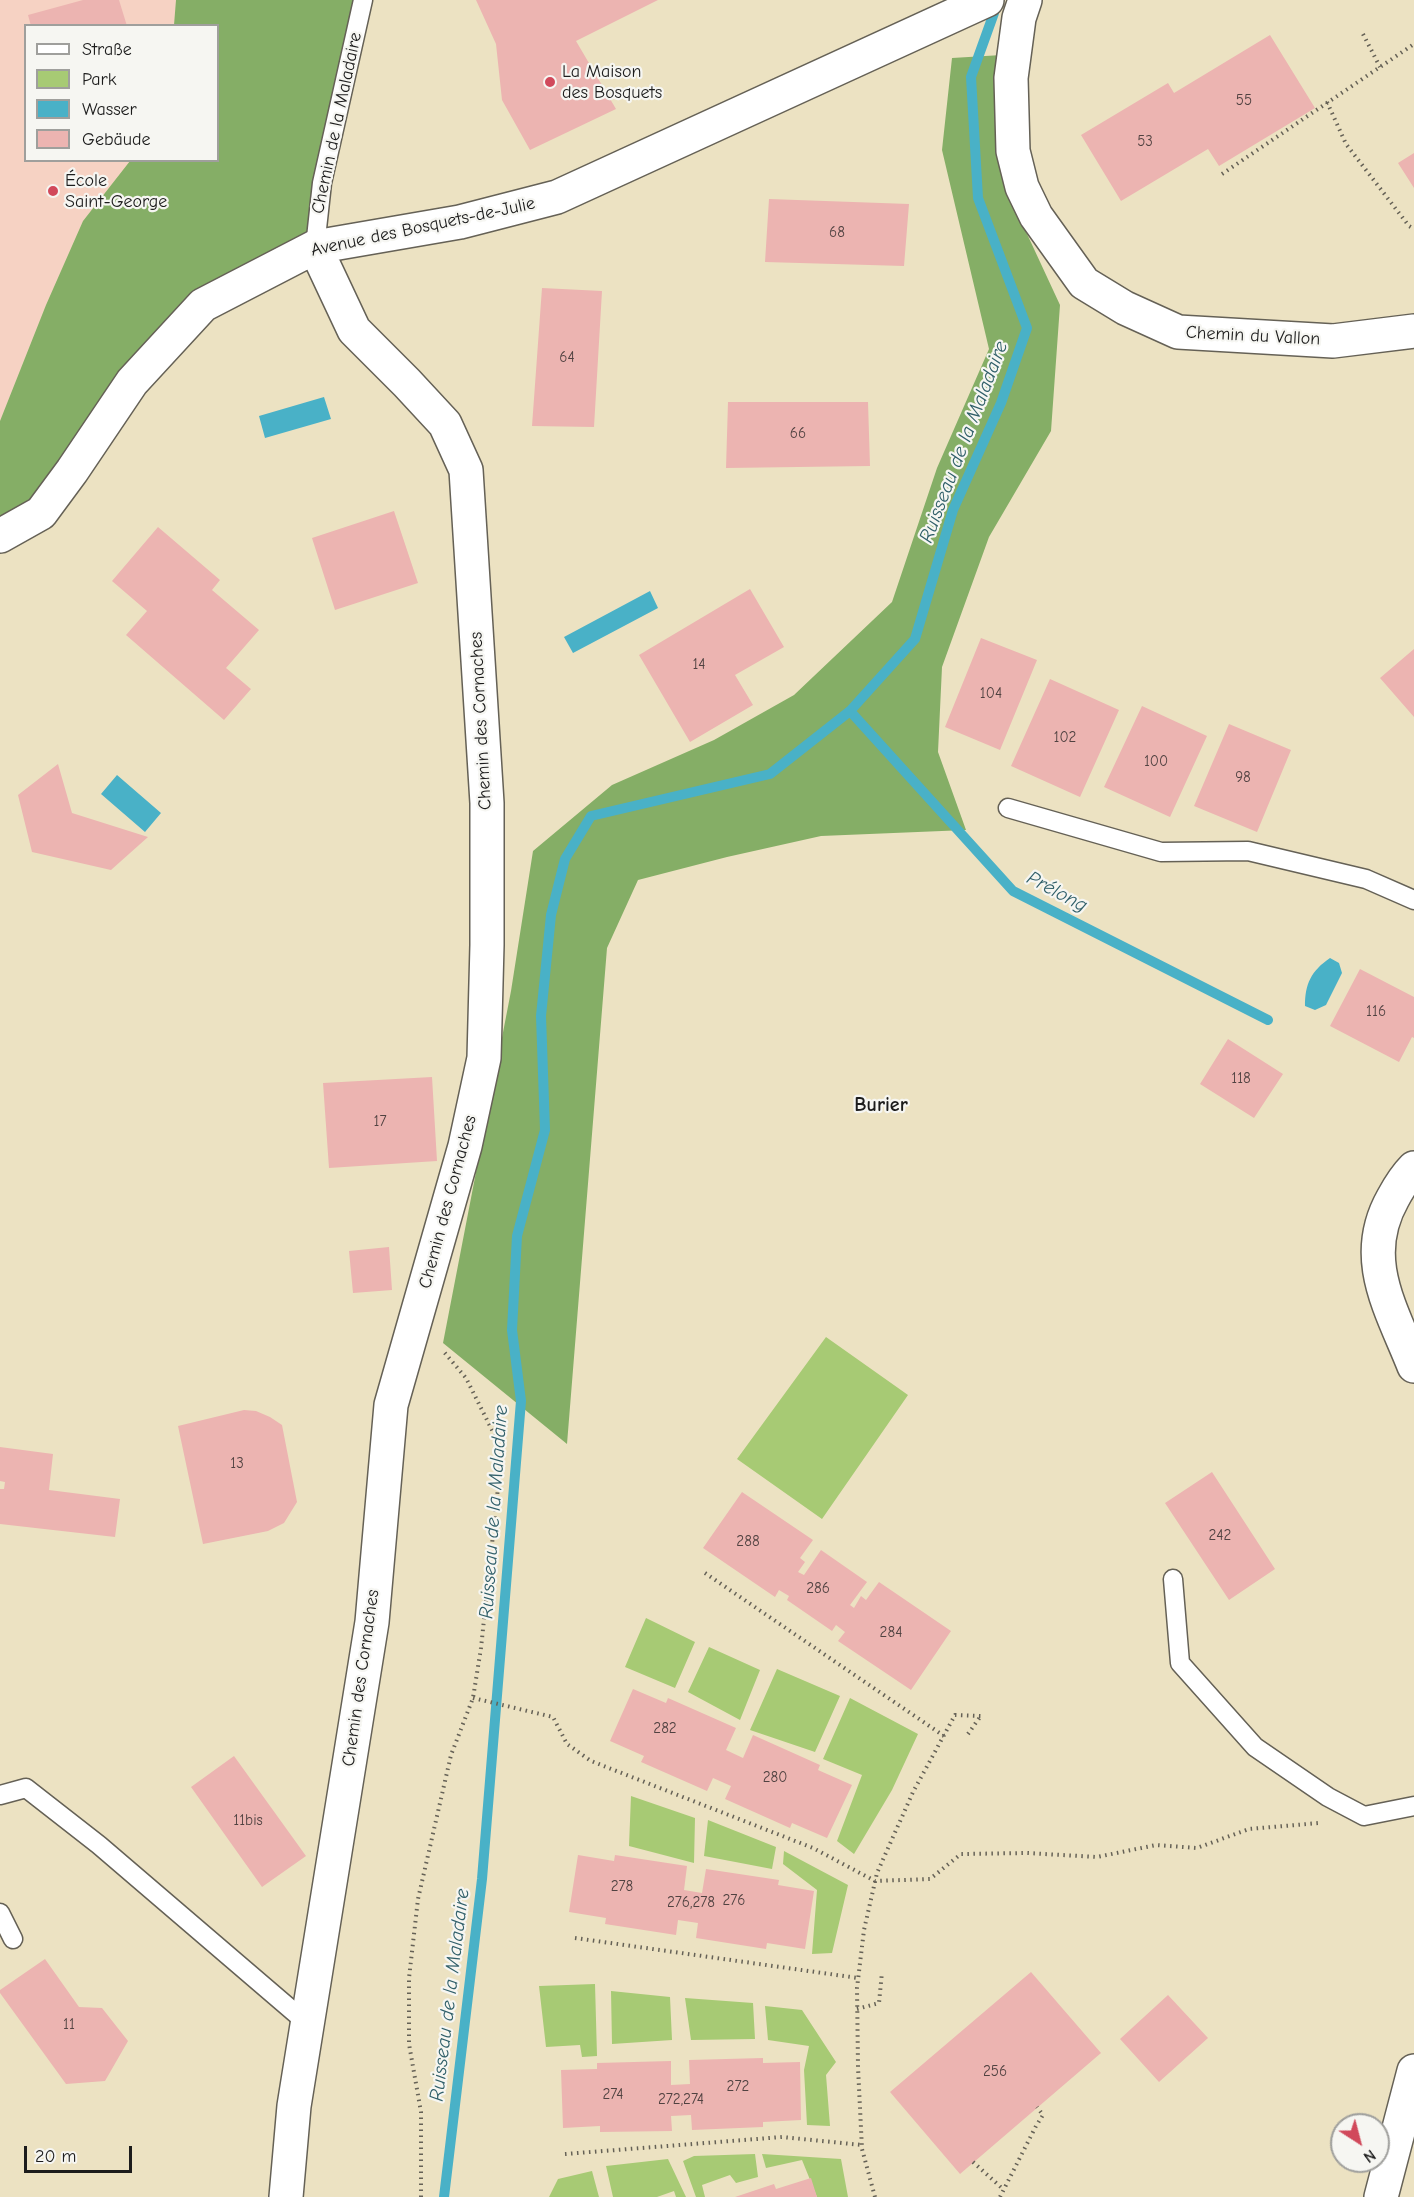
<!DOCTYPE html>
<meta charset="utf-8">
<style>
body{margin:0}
#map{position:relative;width:1414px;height:2197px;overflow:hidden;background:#ece2c2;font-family:"Comic Neue",sans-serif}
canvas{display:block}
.legend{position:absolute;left:24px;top:24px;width:195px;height:138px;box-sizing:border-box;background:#f6f6f2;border:2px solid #9f9f9c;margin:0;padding:8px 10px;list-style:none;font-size:18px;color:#1c1c1c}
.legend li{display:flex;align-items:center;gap:12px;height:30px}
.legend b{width:30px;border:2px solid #9f9f9c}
.north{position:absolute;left:1330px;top:2113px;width:60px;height:60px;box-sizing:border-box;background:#f6f6f2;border:2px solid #9f9f9c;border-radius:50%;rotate:144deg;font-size:16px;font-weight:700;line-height:24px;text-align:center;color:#1c1c1c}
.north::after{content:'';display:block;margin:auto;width:21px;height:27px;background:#d1495b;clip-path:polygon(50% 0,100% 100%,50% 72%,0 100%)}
.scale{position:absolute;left:24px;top:2146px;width:108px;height:27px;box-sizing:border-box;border:3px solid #1c1c1c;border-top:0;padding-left:8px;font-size:18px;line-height:21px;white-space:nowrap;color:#1c1c1c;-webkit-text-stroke:4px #f6f6f2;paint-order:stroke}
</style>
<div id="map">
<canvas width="1414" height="2197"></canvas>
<ul class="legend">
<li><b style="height:8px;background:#fff"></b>Straße</li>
<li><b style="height:16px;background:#a7ca74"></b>Park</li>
<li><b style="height:16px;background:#49b1c7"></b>Wasser</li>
<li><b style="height:16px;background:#ecb4b1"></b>Gebäude</li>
</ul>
<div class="north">N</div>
<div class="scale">20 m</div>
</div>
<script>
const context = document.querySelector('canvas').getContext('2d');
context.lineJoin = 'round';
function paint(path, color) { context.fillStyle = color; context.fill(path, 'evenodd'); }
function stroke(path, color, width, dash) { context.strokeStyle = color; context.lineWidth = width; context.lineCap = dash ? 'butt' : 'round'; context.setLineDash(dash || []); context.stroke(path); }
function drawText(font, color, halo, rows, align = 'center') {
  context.font = font + ' "Comic Neue",sans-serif'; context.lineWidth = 4.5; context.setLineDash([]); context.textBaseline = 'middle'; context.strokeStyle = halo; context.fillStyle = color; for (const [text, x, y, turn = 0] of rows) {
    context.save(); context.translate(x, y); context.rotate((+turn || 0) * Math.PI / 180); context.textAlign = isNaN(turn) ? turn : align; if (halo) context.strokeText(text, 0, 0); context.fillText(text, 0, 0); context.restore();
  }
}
paint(new Path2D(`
 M0,0H176L174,25L26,26V160L130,161L83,221L46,305L0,421Z`), '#f6d2c3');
paint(new Path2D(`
 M826,1337L908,1395L822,1519L737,1459Z
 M646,1618L695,1642L675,1688L625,1667Z
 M709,1647L760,1670L740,1720L688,1692Z
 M777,1669L840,1696L815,1752L750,1730Z
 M850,1698L918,1734L892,1790L854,1854L837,1841L862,1775L823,1759Z
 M631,1796L695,1818L694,1863L629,1846Z
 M708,1820L776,1847L772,1869L704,1856Z
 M784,1851L848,1885L832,1953L812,1954L817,1890L783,1864Z
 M595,1984L597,2056L582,2057L580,2045L546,2047L539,1986Z
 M611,1991L670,1997L672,2040L612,2044Z
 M685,1998L753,2003L755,2039L691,2040Z
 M765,2006L802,2010L836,2062L826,2075L830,2126L807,2125L804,2070L809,2046L768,2040Z
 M755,2154L758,2177L736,2183L730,2175L702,2185L705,2197H696L683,2161L694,2156Z
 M762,2154L841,2159L848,2197H817L802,2160L766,2168Z
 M668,2159L686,2197H676L674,2191L657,2197H613L606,2166Z
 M592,2171L599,2197H549L558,2179Z`), '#a7ca74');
paint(new Path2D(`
 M176,0H363L315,247L203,305L0,536V421L46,305L83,221L130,161L218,160V26L174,25Z
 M1002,55L1015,208L1060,305L1051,431L989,537L942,667L938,752L966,830L821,836L727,857L638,880L607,948L567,1444L443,1343L511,991L533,851L612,785L714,740L794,695L892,602L937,468L989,349L942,150L952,58Z`), '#85ae66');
paint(new Path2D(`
 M324,397L331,419L265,438L259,416Z
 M650,591L658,608L573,653L564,637Z
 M117,775L161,813L145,832L101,794Z
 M1330,958L1339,963L1342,973L1326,1005L1315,1010L1305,1006C1305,984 1311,971 1330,958Z`), '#49b1c7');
stroke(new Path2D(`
 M850,711L1013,891L1268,1020
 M444,2197L482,1879L521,1401L512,1330L517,1236L545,1130L541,1016L551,915L565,859L591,816L770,774L850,711L915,639L953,510L1001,403L1027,328L978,198L971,77L994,13L993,3`), '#49b1c7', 10);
paint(new Path2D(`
 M83,0H119L127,26H31L28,15Z
 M476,0H658L576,41L616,109L530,150L502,100L496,44Z
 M1270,35L1315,108L1219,166L1208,149L1121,201L1081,135L1168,83L1174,93Z
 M1414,153V188L1398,163Z
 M769,199L909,204L904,266L765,262Z
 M542,288L602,291L594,427L532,426Z
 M728,402H868L870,466L726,468Z
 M394,511L418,583L335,610L312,538Z
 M158,527L220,580L212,590L259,630L226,668L251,689L224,720L126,635L147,611L112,581Z
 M750,589L784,647L735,675L753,705L690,742L639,655Z
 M981,638L1037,660L1000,750L945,727Z
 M1414,649V717L1380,678Z
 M1050,679L1119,710L1080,797L1011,766Z
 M1142,706L1207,736L1170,817L1104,787Z
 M1229,724L1291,750L1257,832L1194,806Z
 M58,764L72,813L148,837L111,870L32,852L18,795Z
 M1360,969L1414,997V1038L1412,1037L1399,1062L1330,1026Z
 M1228,1039L1283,1074L1254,1118L1200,1084Z
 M432,1077L437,1161L329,1168L323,1083Z
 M389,1247L392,1290L353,1293L349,1251Z
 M244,1410L256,1411L270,1417L282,1425L297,1502L284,1523L268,1531L203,1544L178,1426Z
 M0,1447L53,1454L49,1490L120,1499L115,1537L0,1524V1489H4L5,1482L0,1481Z
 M1212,1472L1275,1569L1229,1600L1165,1503Z
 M742,1492L813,1540L800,1558L805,1562L798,1572L804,1575L821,1550L867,1582L850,1605L854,1608L861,1596L866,1600L879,1582L951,1631L911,1690L838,1641L845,1632L836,1625L832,1631L787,1600L789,1596L779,1590L775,1597L703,1548Z
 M633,1689L666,1703L668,1698L736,1728L726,1750L743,1758L753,1735L820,1765L818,1770L852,1785L827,1838L792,1823L790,1828L725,1799L731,1786L713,1778L707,1791L641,1762L644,1756L610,1741Z
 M234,1756L306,1856L262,1887L191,1787Z
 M578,1855L614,1861L615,1855L687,1866L684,1890L702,1893L706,1869L779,1880L778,1885L814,1891L805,1949L767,1943L766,1949L696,1938L698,1923L678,1920L676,1935L605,1924L606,1918L569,1912Z
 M45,1959L79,2007L102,2008L128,2041L105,2081L66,2084L0,1993V1990Z
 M1031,1972L1101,2053L960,2174L890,2092Z
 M1168,1995L1208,2038L1159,2082L1120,2039Z
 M763,2058V2063L800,2062L801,2120L763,2122V2127L692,2130L691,2115L671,2116L672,2131L600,2132V2126L563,2128L561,2070L597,2069V2063L671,2061V2085L690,2084L689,2060Z
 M811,2178L817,2197H735L774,2184L776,2189Z`), '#ecb4b1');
const lane = new Path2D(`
 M315,247L322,183L363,0
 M1008,808L1161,852L1248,851L1366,879L1414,900
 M1173,1579L1180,1663L1255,1747L1328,1797L1364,1816L1414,1806
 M0,1795L26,1788L99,1845L308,2024
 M0,1913L13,1939`);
const street = new Path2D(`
 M1025,0L1019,18L1011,78L1013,151L1022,187L1036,216L1084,283L1125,308L1178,332L1333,341L1414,331
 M0,536L41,513L72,471L132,382L203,305L315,247L460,222L557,197L987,0
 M1414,1168C1405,1177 1399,1187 1393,1198C1359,1258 1391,1308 1414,1366
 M286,2197L294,2106L372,1622L391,1405L465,1146L484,1058L487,945V803L466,470L445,424L407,383L354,330L315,247`);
const secondary = new Path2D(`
 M1381,2197L1414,2071`);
stroke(lane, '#656156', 21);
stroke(street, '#656156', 36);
stroke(secondary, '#656156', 36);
stroke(new Path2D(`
 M1363,34L1380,67
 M1327,102L1346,144L1409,226L1414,229
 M1222,174L1414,44
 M705,1573L944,1736
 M473,1698L553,1717L567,1744L591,1761L813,1848L875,1881L930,1879L961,1854L1027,1853L1097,1857L1156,1845L1197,1848L1249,1829L1319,1823
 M968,1734L980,1717
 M575,1938L858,1978
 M857,2009L879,2003L882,1972
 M565,2154L782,2137L862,2145
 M973,2162L1004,2190
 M421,2197V2112L409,2044V1978L418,1899L451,1755L473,1698L481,1648L502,1450L466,1378L444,1352
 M875,2197L862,2149L858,2067L857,1988L864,1930L877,1873L913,1792L955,1715L981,1716
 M1000,2197L1036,2126L1043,2115L1037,2107`), '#656156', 4, [1.5, 4.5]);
stroke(lane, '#fff', 18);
stroke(street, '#fff', 33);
stroke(secondary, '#fff', 33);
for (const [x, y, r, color] of [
 [550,82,6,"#d1495b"],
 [53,191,6,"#d1495b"]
]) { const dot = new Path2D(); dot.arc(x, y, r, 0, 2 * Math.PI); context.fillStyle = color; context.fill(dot); stroke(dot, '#f6f6f2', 2); }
drawText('15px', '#504241', null, [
 ["55",1244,101],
 ["53",1145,142],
 ["68",837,233],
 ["64",567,358],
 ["66",798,434],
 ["14",699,665],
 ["104",991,694],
 ["102",1065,738],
 ["100",1156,762],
 ["98",1243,778],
 ["116",1376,1012],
 ["118",1241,1079],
 ["17",380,1122],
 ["13",237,1464],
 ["242",1220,1536],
 ["288",748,1542],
 ["286",818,1589],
 ["284",891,1633],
 ["282",665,1729],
 ["280",775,1778],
 ["11bis",248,1821],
 ["278",622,1887],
 ["276",734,1901],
 ["276,278",691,1903],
 ["11",69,2025],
 ["256",995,2072],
 ["272",738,2087],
 ["274",613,2095],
 ["272,274",681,2100]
]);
drawText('18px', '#1c1c1c', '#f6f6f2', [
 ["La Maison",562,72],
 ["des Bosquets",562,93],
 ["École",65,181],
 ["Saint-George",65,202]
], 'left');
drawText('18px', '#1c1c1c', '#f6f6f2', [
 ["Chemin de la Maladaire",337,123,-78],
 ["Avenue des Bosquets-de-Julie",423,227,-12],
 ["Chemin du Vallon",1253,336,3],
 ["Chemin des Cornaches",481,721,-93],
 ["Chemin des Cornaches",448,1202,-75],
 ["Chemin des Cornaches",361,1678,-82]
]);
drawText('italic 20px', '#305f69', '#f6f6f2', [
 ["Ruisseau de la Maladaire",964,442,-69],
 ["Prélong",1057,892,28],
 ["Ruisseau de la Maladaire",494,1512,-86],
 ["Ruisseau de la Maladaire",450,1995,-83]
]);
drawText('bold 20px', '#1c1c1c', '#f6f6f2', [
 ["Burier",881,1105]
]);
</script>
